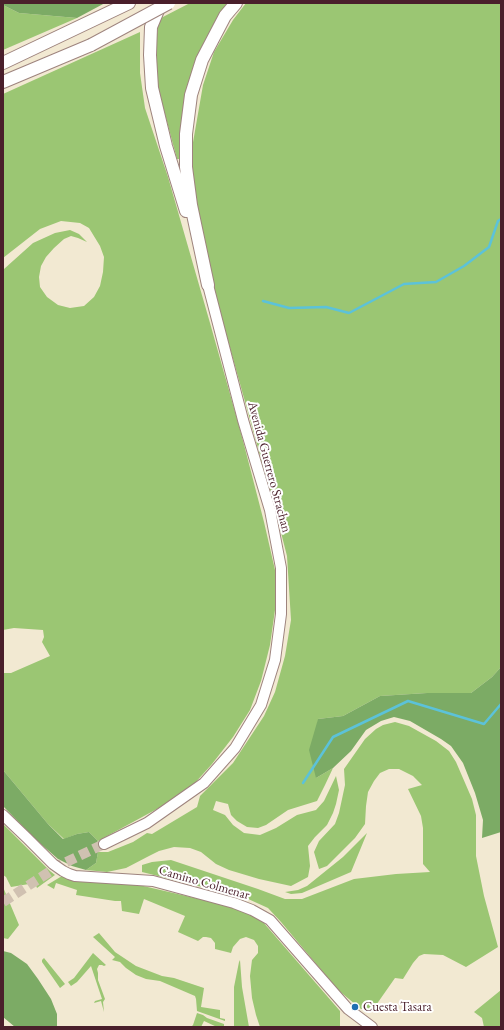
<!DOCTYPE html>
<html>
<head>
<meta charset="utf-8">
<style>
	body { margin:0 }
	#map { position:relative; width:504px; height:1030px; overflow:hidden; background:#f2e9d2; font-family:"EB Garamond",serif }
	canvas { display:block }
	.frame { position:absolute; inset:0; border:4px solid #4a1f2b; pointer-events:none }
</style>
</head>
<body>
<div id="map">
<canvas width="504" height="1030"></canvas>
<div class="frame"></div>
</div>
<script>
const g = document.querySelector('canvas').getContext('2d');
g.lineJoin = 'round';
function fillPath(path, color) { g.fillStyle = color; g.fill(path, 'evenodd'); }
const poly = rows => new Path2D(rows.map(r => 'M' + r).join(''));
function stroke(path, color, width, dash) { g.strokeStyle = color; g.lineWidth = width; g.lineCap = dash ? 'butt' : 'round'; g.setLineDash(dash || []); g.stroke(path); }
function write(font, color, halo, rows, align = 'center') {
  g.font = font + ' "EB Garamond",serif'; g.lineWidth = 4; g.setLineDash([]); g.textBaseline = 'middle'; g.strokeStyle = halo; g.fillStyle = color; for (const [text, x, y, turn = 0] of rows) {
    g.save(); g.translate(x, y); g.rotate((+turn || 0) * Math.PI / 180); g.textAlign = isNaN(turn) ? turn : align; if (halo) g.strokeText(text, 0, 0); g.fillText(text, 0, 0); g.restore();
  }
}
const green = poly([
	[190,3,228,3,203,45,191,77,185,100,180,130,180,159,177,159,159,92,155,63,157,34,159,19],
	[246,3,501,3,501,667,492,677,471,693,427,693,380,696,343,716,318,719,316,778,333,768,325,785,317,801,288,810,266,825,258,828,247,827,237,821,231,815,228,804,216,801,213,810,225,815,233,825,244,833,260,835,276,828,297,815,316,810,324,801,336,776,339,790,336,804,333,813,327,825,315,837,308,846,310,866,308,877,291,886,259,879,229,870,216,864,201,852,190,848,174,847,159,851,149,856,126,868,107,872,86,870,96,863,98,852,108,852,133,842,147,833,152,834,197,807,200,796,233,763,264,716,275,692,285,656,291,620,287,556,275,509,218,305,197,221,194,198,192,148,203,85,214,52,233,20],
	[3,5,19,13,77,18,3,50],
	[140,32,140,73,145,108,168,177,210,323,241,433,264,522,275,570,276,603,270,645,261,681,250,710,233,737,212,764,194,784,168,803,98,841,89,832,77,834,64,839,48,824,3,770,3,673,11,673,50,656,42,642,44,637,43,630,14,628,3,630,3,271,4,269,33,243,55,233,70,230,79,234,87,242,78,238,71,236,64,239,54,248,46,257,41,266,39,277,40,287,47,297,58,305,70,308,84,306,94,297,100,286,103,272,104,257,100,246,89,228,80,223,61,221,40,229,3,258,3,94],
	[395,722,409,726,436,741,449,751,456,762,472,799,476,815,476,856,484,896,498,947,466,967,443,955,424,954,419,956,413,963,403,979,395,978,374,1008,361,1009,338,990,281,922,268,908,246,898,142,872,142,865,152,862,171,860,258,889,285,899,302,899,354,879,396,874,430,872,423,864,423,828,421,816,408,789,422,785,413,776,399,769,389,769,380,773,374,781,368,792,366,806,365,824,355,838,327,866,319,869,314,852,319,841,335,824,339,813,345,785,344,769,365,739,376,729,383,725],
	[3,824,50,871,55,875,37,888,35,883,11,887,6,877,3,875],
	[367,833,351,872,302,893,291,894,285,892,298,890,307,886,343,857],
	[62,876,85,882,119,883,139,885,238,908,263,922,340,1011,340,1027,260,1027,256,1015,252,998,250,976,252,960,258,953,258,946,254,940,246,937,240,939,233,947,231,953,215,949,215,943,211,938,206,937,203,937,198,941,178,932,185,916,144,899,139,914,122,911,121,901,115,901,76,895,77,890,56,883,54,889,47,885],
	[3,887,19,925,8,939,3,938],
	[99,933,115,952,136,966,162,976,174,978,204,988,201,1007,220,1010,220,1018,225,1019,225,1021,197,1011,196,999,195,996,160,981,146,979,136,975,126,968,120,962,112,960,115,957,93,937],
	[93,953,106,965,104,966,102,965,99,965,97,969,98,973,98,980,105,999,103,1002,104,1012,101,1001,94,1003,95,1001,102,999,91,966,77,982,71,986,68,982,74,978],
	[44,958,65,984,60,988,42,962,42,960],
	[240,960,242,987,249,1027,234,1027,234,987,239,962],
	[501,990,501,1027,484,1027,482,1018,474,1012],
	[197,1013,203,1015,207,1018,224,1024,224,1027,217,1027,204,1021,201,1027,191,1027,193,1025]
]);
const forest = poly([
	[3,3,105,3,77,18,19,13,3,5],
	[501,667,501,832,482,838,483,820,475,793,463,763,451,746,441,739,410,721,394,717,381,721,366,730,351,751,333,768,316,778,309,750,318,719,343,716,380,696,427,693,471,693,492,677],
	[3,770,48,824,63,839,77,834,89,832,98,841,95,846,95,849,98,852,96,863,86,870,72,866,58,859,33,837,3,806],
	[3,951,11,953,27,964,38,979,51,999,57,1014,57,1027,15,1027,3,1017]
]);
const stream = poly([
	[263,301,289,308,326,307,349,313,404,284,436,282,464,266,489,247,498,221,501,219],
	[303,783,333,737,408,701,484,724,501,704]
]);
const majorTunnel = poly([
	[3,902,60,865,104,844]
]);
const major = poly([
	[3,815,27,838,53,864,63,871,69,874,75,876,153,881,234,903,252,910,270,920,348,1009,372,1027],
	[104,844,147,823,204,783,235,748,261,705,275,660,281,614,281,568,270,510,243,420,208,285]
]);
const highway = poly([
	[161,3,151,27,150,55,152,88,166,146,186,211],
	[3,63,129,3],
	[3,82,91,45],
	[208,285,191,205,186,167,186,134,191,95,202,60,225,16,236,3]
]);
const highwayBridge = poly([
	[91,45,169,3]
]);
const markers = [
	[355,1007,4,"#1f6fb2"]
];
const streetNames = [
	["Avenida Guerrero Strachan",269,467,75],
	["Camino Colmenar",204,883,16]
];
const poiNames = [
	["Cuesta Tasara",363,1007]
];
fillPath(green, '#9bc673');
fillPath(forest, '#7cab65');
stroke(stream, '#5cc2d9', 2.5);
stroke(majorTunnel, '#d0c1b1', 10, [10, 5]);
stroke(major, '#9e847e', 12);
stroke(highway, '#9e847e', 14);
stroke(major, '#fff', 10);
stroke(highway, '#fff', 12);
stroke(highwayBridge, '#9e847e', 14, []);
stroke(highwayBridge, '#fff', 12);
for (const [x, y, r, color] of markers) { const dot = new Path2D(); dot.arc(x, y, r, 0, 2 * Math.PI); g.fillStyle = color; g.fill(dot); stroke(dot, '#fff', 1.5); }
write('13px', '#4a1f2b', '#fff', streetNames);
write('13px', '#4a1f2b', '#fff', poiNames, 'left');
</script>
</body>
</html>
